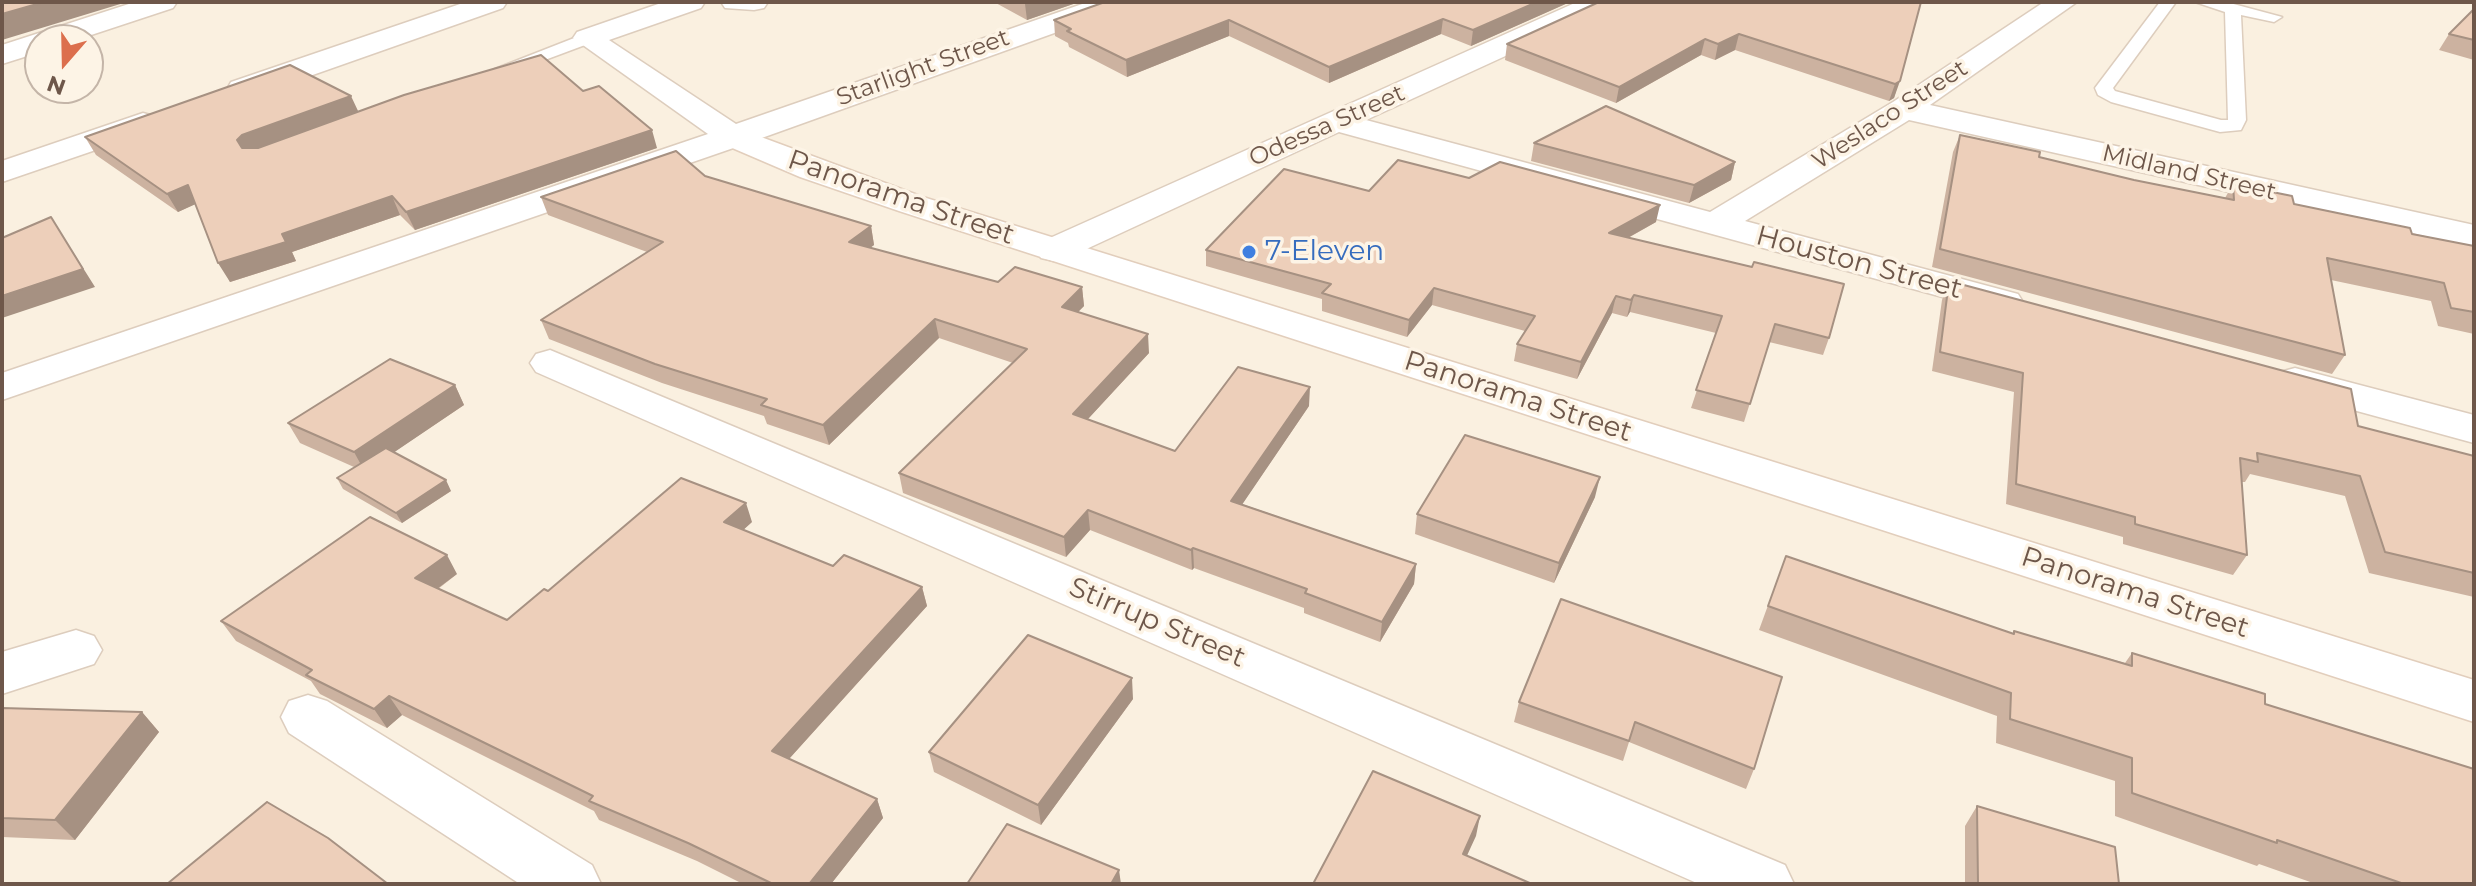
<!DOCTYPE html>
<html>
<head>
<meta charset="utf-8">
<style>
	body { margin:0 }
	#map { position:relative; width:2476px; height:886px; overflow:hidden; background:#faf0e0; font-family:Montserrat,sans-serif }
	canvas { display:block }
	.frame { position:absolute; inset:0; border:4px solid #6e574a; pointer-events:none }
	.north { position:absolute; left:24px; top:24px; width:80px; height:80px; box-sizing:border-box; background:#fdf4e6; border:2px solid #c4b5a8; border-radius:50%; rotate:200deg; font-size:22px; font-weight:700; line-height:32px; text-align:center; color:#6e574a }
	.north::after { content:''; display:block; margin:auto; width:28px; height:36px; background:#dc6f4d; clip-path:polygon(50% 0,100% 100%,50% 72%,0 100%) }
</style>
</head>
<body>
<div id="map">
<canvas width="2476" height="886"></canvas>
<div class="frame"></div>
<div class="north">N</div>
</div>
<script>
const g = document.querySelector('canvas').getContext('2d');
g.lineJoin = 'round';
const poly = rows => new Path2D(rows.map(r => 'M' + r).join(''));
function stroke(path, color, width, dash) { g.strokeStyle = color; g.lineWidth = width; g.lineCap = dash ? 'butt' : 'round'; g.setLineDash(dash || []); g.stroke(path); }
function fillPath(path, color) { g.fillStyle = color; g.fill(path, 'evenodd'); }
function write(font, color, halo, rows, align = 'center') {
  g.font = font + ' Montserrat,sans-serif'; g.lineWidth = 7; g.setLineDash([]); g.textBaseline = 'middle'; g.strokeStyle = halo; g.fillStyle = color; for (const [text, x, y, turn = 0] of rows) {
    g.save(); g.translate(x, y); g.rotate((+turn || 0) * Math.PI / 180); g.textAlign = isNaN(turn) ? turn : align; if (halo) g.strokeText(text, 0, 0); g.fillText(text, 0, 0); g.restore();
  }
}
const lane = poly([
	[2160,2,2176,2,2113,88,2115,91,2221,120,2228,120,2225,12,2195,2,2226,2,2282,17,2274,22,2241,15,2246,120,2241,130,2220,132,2111,102,2098,95,2095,88,2160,2],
	[587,33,593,34,593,42,510,73,504,74,495,69,587,33]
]);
const street = poly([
	[135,2,177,2,173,8,76,40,40,40,40,52,2,64,2,45,135,2],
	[466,2,507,2,503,8,253,96,242,98,231,96,227,89,231,82,466,2],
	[664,2,705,2,701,8,609,40,736,124,1088,2,1128,2,1124,8,745,144,2,400,2,373,708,134,573,38,577,32,664,2],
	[721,2,768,2,764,8,754,10,725,8,721,2],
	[1577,2,1614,2,1610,8,1366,120,1710,212,1893,102,2044,2,2077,2,1930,105,2474,225,2474,247,1909,120,1745,221,2018,294,2023,302,2018,310,2004,314,1990,310,1339,132,1067,258,1054,261,1041,258,1036,250,1041,242,1577,2],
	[143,113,154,116,159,123,154,130,2,182,2,161,143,113],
	[550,350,1785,865,1794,884,1699,884,536,372,530,363,536,354,550,350],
	[2295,368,2474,415,2474,443,2280,390,2274,381,2280,372,2295,368],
	[76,630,94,636,102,650,94,664,2,694,2,652,76,630],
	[308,695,327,701,592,865,601,884,520,884,289,733,281,717,289,701,308,695]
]);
const secondary = poly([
	[734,127,923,197,2474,680,2474,722,899,211,800,177,723,144,718,137,723,130,734,127]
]);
const wall = poly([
	[994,2,1079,2,1027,20],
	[1570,2,1471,46,1441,34,1329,83,1229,36,1127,77,1069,47,1068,43,1055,36,1054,20],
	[1921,2,1894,98,1889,101,1735,50,1715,60,1701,55,1616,103,1505,60,1507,44],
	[2474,9,2474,60,2439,50,2449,34],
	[583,91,657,148,415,230,400,215,292,252,296,261,230,282,195,204,178,212,96,155,85,137],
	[1960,135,2039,157,2134,180,2225,198,2233,184,2294,204,2412,234,2474,246,2474,334,2438,326,2431,301,2331,280,2345,355,2332,374,1932,267,1953,152],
	[1534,143,1735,162,1731,180,1689,203,1531,161],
	[705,176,871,226,874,245,870,248,998,282,1082,287,1084,306,1078,312,1149,353,1088,419,1175,451,1309,406,1242,504,1416,564,1414,584,1380,642,1304,613,1304,608,1194,568,1192,570,1090,530,1066,557,903,493,899,473,1013,363,939,338,829,445,767,424,764,416,662,383,549,339,541,320,647,252,548,215,541,197],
	[1469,178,1656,222,1628,238,1829,338,1823,355,1769,342,1744,422,1691,408,1716,333,1630,312,1627,317,1612,313,1577,379,1514,361,1517,344,1525,331,1432,305,1407,337,1322,311,1322,299,1206,266,1206,250,1369,191],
	[1949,281,2358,426,2474,456,2474,597,2369,573,2345,496,2250,474,2245,482,2241,482,2247,555,2233,575,2123,544,2123,537,2006,504,2014,392,1932,371,1942,300],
	[455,385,464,405,394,452,451,491,402,523,343,489,337,478,354,467,300,443,288,423],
	[1595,497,1554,583,1415,534,1417,514],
	[752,522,743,530,833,566,922,587,927,606,789,759,877,799,883,818,831,884,743,884,697,861,599,820,594,811,402,715,387,728,320,694,311,681,236,641,221,621,457,574,438,589,507,620,548,591],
	[1786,556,2012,634,2014,631,2125,663,2132,653,2265,704,2474,884,2316,884,2259,864,2257,866,2115,816,2115,781,1996,743,1997,716,1759,630],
	[1561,599,1754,769,1746,789,1629,742,1623,761,1514,722,1519,702],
	[1133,699,1041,825,934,772,929,752],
	[2,708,142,712,159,732,75,840,2,837],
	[1977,806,2119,884,1965,884,1965,826]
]);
const shadedWall = poly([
	[44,2,127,2,2,40,2,14],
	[1032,2,1079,2,1027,20,1025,4],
	[1537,2,1570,2,1471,46,1473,30],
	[1443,19,1441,34,1329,83,1329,67],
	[1229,20,1229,36,1127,77,1126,60],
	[1739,34,1735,50,1715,60,1718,44],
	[1705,39,1701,55,1616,103,1619,87],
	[1900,81,1894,98,1889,101,1895,84],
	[351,96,359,113,247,157,237,140,242,135],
	[652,130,657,148,415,230,406,212],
	[1735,162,1731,180,1689,203,1694,185],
	[188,185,198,203,178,212,167,194],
	[392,196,400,215,292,252,296,261,230,282,218,263,282,234],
	[1660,205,1656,222,1606,250,1609,233],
	[51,217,95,287,2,318,2,296],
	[871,226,874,245,853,260,849,242],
	[1082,287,1084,306,1064,326,1062,307],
	[1434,288,1432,305,1407,337,1409,320],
	[1634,295,1630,312,1627,317,1631,300],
	[1616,296,1612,313,1577,379,1581,362],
	[935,319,939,338,829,445,823,425],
	[1148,334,1149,353,1075,433,1073,414],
	[455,385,464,405,365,472,354,452],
	[1310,387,1309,406,1231,521,1231,501],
	[1600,477,1595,497,1554,583,1559,563],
	[446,480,451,491,402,523,396,513],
	[746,503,752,522,731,541,724,522],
	[1088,510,1090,530,1066,557,1064,537],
	[1193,548,1194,568,1192,570,1191,550],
	[447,555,457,574,426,597,415,578],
	[1416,564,1414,584,1380,642,1382,622],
	[922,587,927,606,779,770,772,751],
	[1132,678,1133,699,1041,825,1038,805],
	[389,696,402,715,387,728,374,709],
	[142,712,159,732,75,840,55,820],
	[877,799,883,818,831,884,809,884],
	[1480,816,1476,836,1459,873,1463,854],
	[1119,870,1121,884,1111,884]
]);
const building = poly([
	[2,2,44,2,2,14,2,2],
	[1105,2,1537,2,1473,30,1443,19,1329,67,1229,20,1126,60,1067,31,1071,29,1054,20,1105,2],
	[1599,2,1921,2,1900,81,1895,84,1739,34,1718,44,1705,39,1619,87,1507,44,1599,2],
	[2474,9,2474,40,2449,34,2474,9],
	[541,55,583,91,599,86,652,130,406,212,392,196,282,234,286,242,218,263,188,185,167,194,85,137,290,65,351,96,242,135,237,140,242,148,258,148,404,95,541,55],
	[1606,106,1735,162,1694,185,1534,143,1606,106],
	[1960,135,2040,152,2039,157,2134,180,2234,200,2233,184,2292,196,2294,204,2410,228,2412,234,2474,246,2474,312,2451,308,2444,283,2327,258,2345,355,1940,249,1960,135],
	[676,151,705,176,871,226,849,242,998,282,1015,267,1082,287,1062,307,1148,334,1073,414,1175,451,1238,367,1310,387,1231,501,1416,564,1382,622,1305,593,1307,589,1193,548,1191,550,1088,510,1064,537,899,473,1027,349,935,319,823,425,761,405,767,399,655,364,541,320,663,242,541,197,676,151],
	[1398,160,1469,178,1500,162,1660,205,1609,233,1752,267,1754,262,1844,284,1829,338,1775,324,1750,404,1696,390,1722,316,1634,295,1631,300,1616,296,1581,362,1517,344,1535,316,1434,288,1409,320,1322,293,1331,284,1206,250,1284,169,1369,191,1398,160],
	[51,217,83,269,2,296,2,238,51,217],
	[1949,281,2351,389,2358,426,2474,456,2474,573,2385,552,2360,476,2257,453,2258,462,2240,458,2247,555,2135,524,2135,517,2016,484,2023,373,1940,352,1949,281],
	[390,359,455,385,354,452,288,423,390,359],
	[1465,435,1600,477,1559,563,1417,514,1465,435],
	[386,448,446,480,396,513,337,478,386,448],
	[681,478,746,503,724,522,833,566,844,555,922,587,772,751,877,799,809,884,773,884,688,843,589,801,593,796,389,696,374,709,306,675,312,670,221,621,370,517,447,555,415,578,507,620,544,589,548,591,681,478],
	[1786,556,2014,634,2014,631,2132,666,2132,653,2265,694,2265,704,2474,769,2474,884,2404,884,2277,840,2277,843,2132,793,2132,758,2010,719,2011,693,1768,606,1786,556],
	[1561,599,1782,677,1754,769,1635,722,1629,741,1519,702,1561,599],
	[1028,635,1132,678,1038,805,929,752,1028,635],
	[2,708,142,712,55,820,2,818,2,708],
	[1373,771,1480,816,1463,854,1532,884,1313,884,1373,771],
	[267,802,328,838,388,884,167,884,267,802],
	[1977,806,2115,847,2119,884,1978,884,1977,806],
	[1007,824,1119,870,1111,884,967,884,1007,824]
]);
const markers = [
	[1249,252,8,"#3f7fe0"]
];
const farStreetnames = [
	["Starlight Street",923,68,-20],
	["Weslaco Street",1890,115,-33],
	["Odessa Street",1327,126,-24],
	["Midland Street",2189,173,13]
];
const streetNames = [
	["Panorama Street",901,198,19],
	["Houston Street",1859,263,15],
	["Panorama Street",1518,397,18],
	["Panorama Street",2135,593,18],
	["Stirrup Street",1157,623,23]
];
const shopNames = [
	["7-Eleven",1265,252]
];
stroke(lane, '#ddcdbd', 3);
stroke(street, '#ddcdbd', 3);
stroke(secondary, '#e2cebc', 3);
fillPath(lane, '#fff');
fillPath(street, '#fff');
fillPath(secondary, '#fff');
fillPath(wall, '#ccb2a0');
fillPath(shadedWall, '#a69182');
fillPath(building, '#edcfba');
stroke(building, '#a69182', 2);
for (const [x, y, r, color] of markers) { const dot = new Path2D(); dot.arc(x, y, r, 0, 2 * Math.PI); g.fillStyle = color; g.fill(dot); stroke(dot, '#fdf4e6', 3); }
write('24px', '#6e574a', '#fdf4e6', farStreetnames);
write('28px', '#6e574a', '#fdf4e6', streetNames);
write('28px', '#366cbe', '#fdf4e6', shopNames, 'left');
</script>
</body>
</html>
